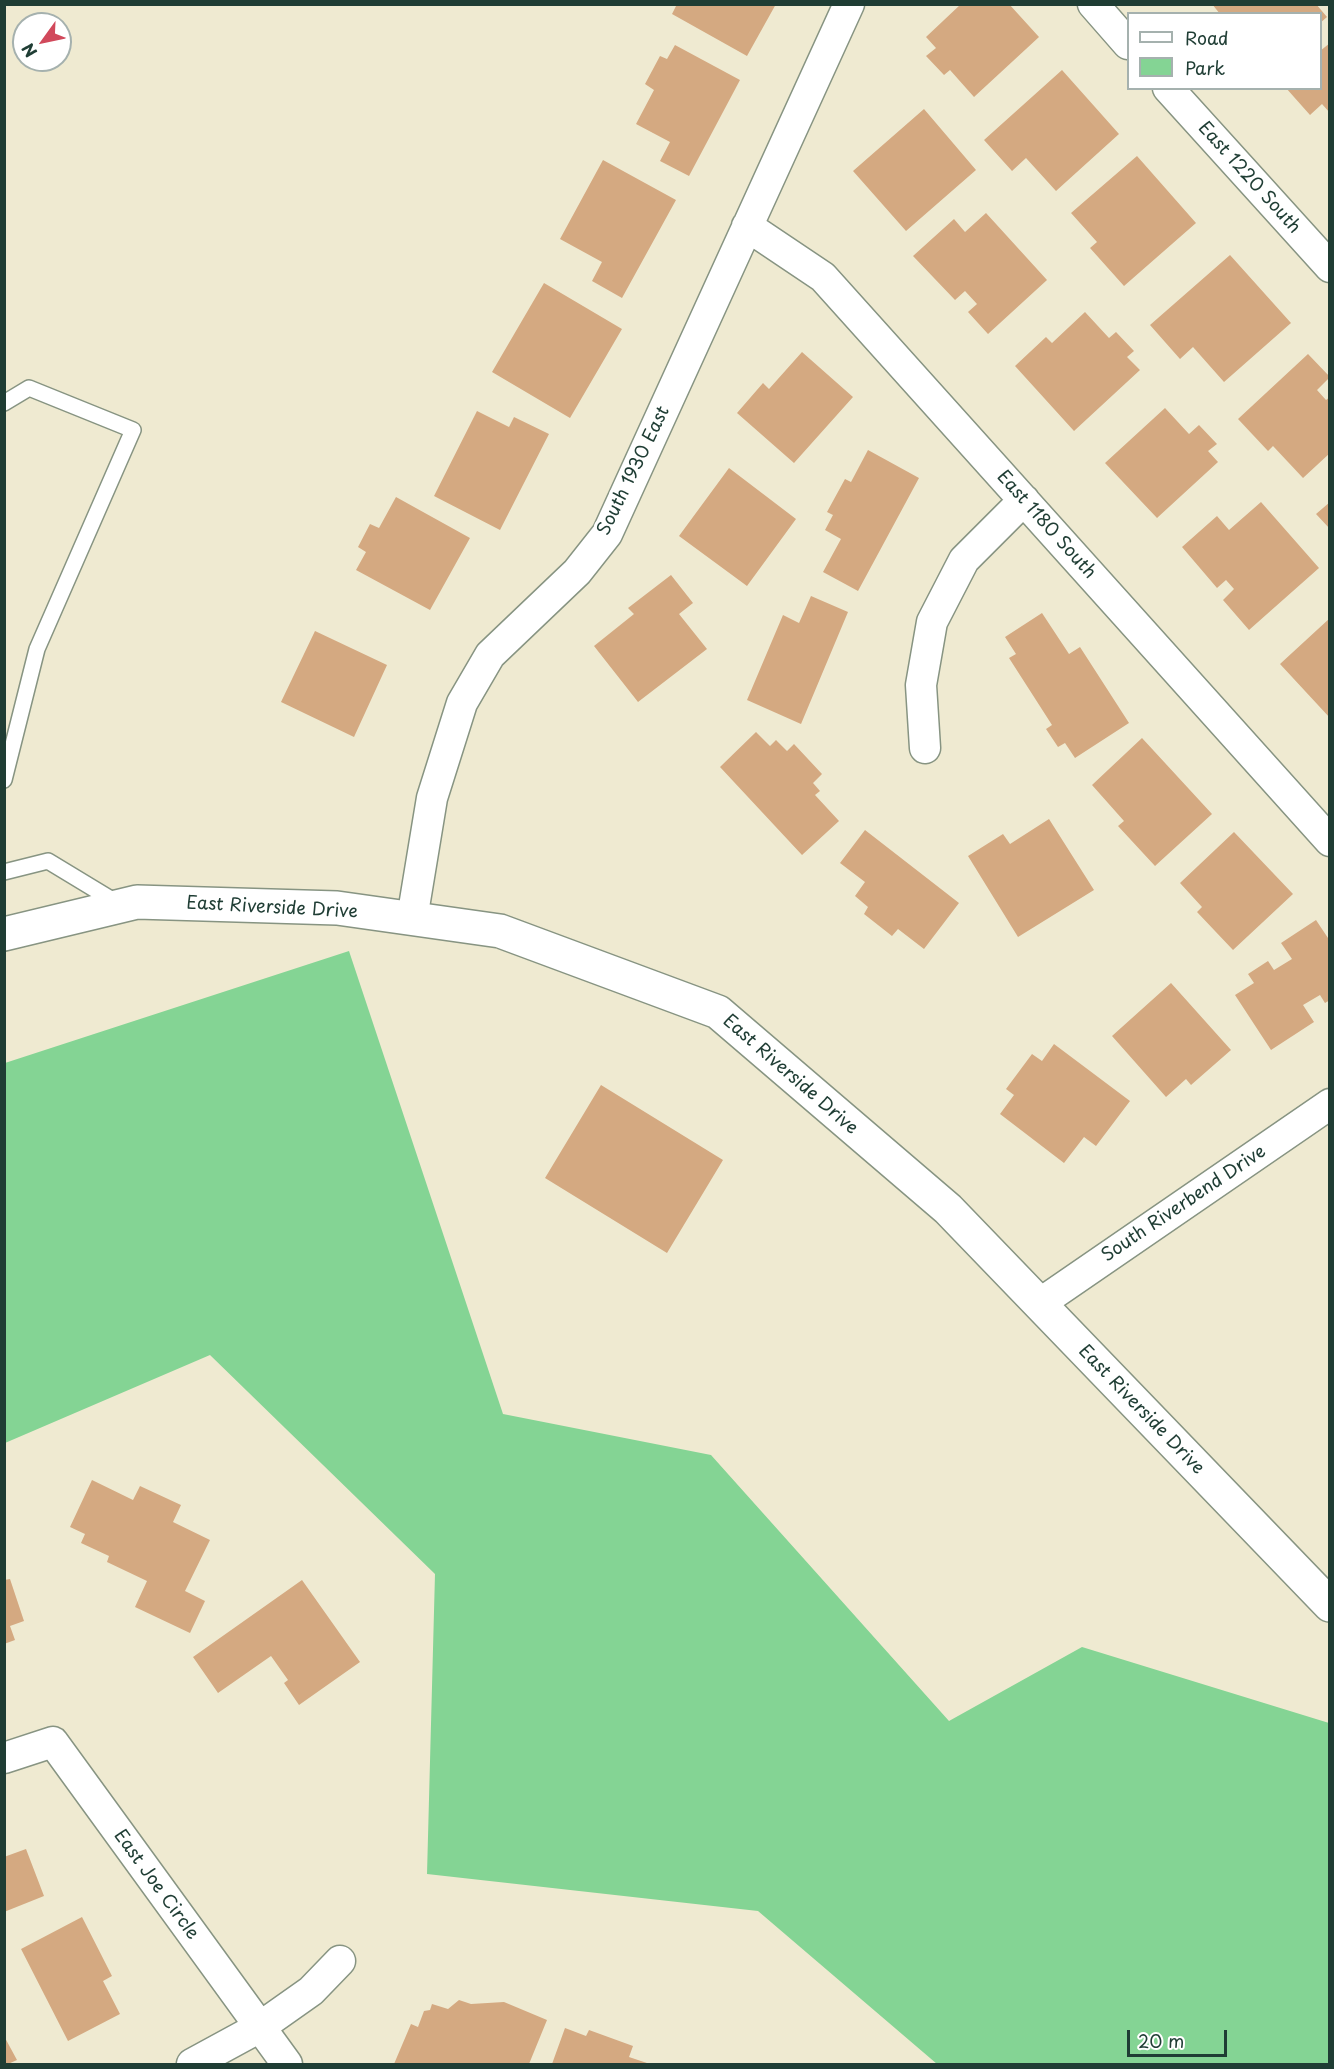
<!DOCTYPE html>
<html>
<head>
<meta charset="utf-8">
<style>
	body { margin:0 }
	#map { position:relative; width:1334px; height:2069px; overflow:hidden; background:#efead1; font-family:"Playpen Sans",sans-serif }
	canvas { display:block }
	.frame { position:absolute; inset:0; border:6px solid #1f3d34; pointer-events:none }
	.legend { position:absolute; left:1127px; top:12px; width:195px; height:78px; box-sizing:border-box; background:#fff; border:2px solid #a5b1ae; margin:0; padding:8px 10px; list-style:none; font-size:18px; color:#1f3d34 }
	.legend li { display:flex; align-items:center; gap:12px; height:30px }
	.legend b { width:30px; border:2px solid #a5b1ae }
	.north { position:absolute; left:12px; top:12px; width:60px; height:60px; box-sizing:border-box; background:#fff; border:2px solid #a5b1ae; border-radius:50%; rotate:237deg; font-size:16px; font-weight:700; line-height:24px; text-align:center; color:#1f3d34 }
	.north::after { content:''; display:block; margin:auto; width:21px; height:27px; background:#d1495b; clip-path:polygon(50% 0,100% 100%,50% 72%,0 100%) }
	.scale { position:absolute; left:1127px; top:2030px; width:100px; height:27px; box-sizing:border-box; border:3px solid #1f3d34; border-top:0; padding-left:8px; font-size:18px; line-height:21px; white-space:nowrap; color:#1f3d34; -webkit-text-stroke:4px #fff; paint-order:stroke }
</style>
</head>
<body>
<div id="map">
<canvas width="1334" height="2069"></canvas>
<div class="frame"></div>
<ul class="legend">
<li><b style="height:8px;background:#fff"></b>Road</li>
<li><b style="height:16px;background:#84d494"></b>Park</li>
</ul>
<div class="north">N</div>
<div class="scale">20 m</div>
</div>
<script>
const g = document.querySelector('canvas').getContext('2d');
g.lineJoin = 'round';
function fillPath(path, color) { g.fillStyle = color; g.fill(path, 'evenodd'); }
const poly = rows => new Path2D(rows.map(r => 'M' + r).join(''));
function stroke(path, color, width, dash) { g.strokeStyle = color; g.lineWidth = width; g.lineCap = dash ? 'butt' : 'round'; g.setLineDash(dash || []); g.stroke(path); }
function write(font, color, halo, rows, align = 'center') {
  g.font = font + ' "Playpen Sans",sans-serif'; g.lineWidth = 6; g.setLineDash([]); g.textBaseline = 'middle'; g.strokeStyle = halo; g.fillStyle = color; for (const [text, x, y, turn = 0] of rows) {
    g.save(); g.translate(x, y); g.rotate((+turn || 0) * Math.PI / 180); g.textAlign = isNaN(turn) ? turn : align; if (halo) g.strokeText(text, 0, 0); g.fillText(text, 0, 0); g.restore();
  }
}
const green = poly([
	[349,951,503,1414,711,1455,949,1721,1082,1647,1329,1723,1329,2064,937,2064,758,1911,427,1874,435,1574,210,1355,5,1443,5,1063]
]);
const building = poly([
	[677,4,776,4,747,56,672,14],
	[961,4,1009,4,1039,37,974,97,950,70,944,75,926,56,936,48,926,37],
	[1212,4,1316,4,1327,17,1320,23,1320,14,1220,14],
	[1330,43,1330,113,1322,104,1310,115,1286,88,1320,88,1320,51],
	[675,45,740,80,689,176,660,161,670,142,636,124,654,90,645,84,660,56,667,59],
	[1062,70,1119,134,1056,191,1026,158,1012,171,984,140],
	[924,109,976,170,906,231,853,171],
	[1137,156,1196,223,1124,286,1090,248,1097,242,1071,213],
	[603,160,676,200,622,298,592,281,602,262,560,239],
	[986,213,1047,280,988,334,968,312,977,304,965,291,955,300,913,256,954,219,965,232],
	[1230,255,1291,323,1224,382,1193,347,1180,359,1150,325],
	[544,283,622,329,570,418,492,372],
	[1085,312,1109,338,1116,332,1134,351,1127,357,1140,370,1074,431,1015,366,1046,337,1052,343],
	[802,352,853,397,794,463,737,413,763,383,769,389],
	[1308,354,1330,377,1317,390,1326,400,1330,397,1330,453,1303,478,1273,446,1268,451,1238,419],
	[1165,408,1189,434,1199,425,1217,444,1208,451,1218,462,1157,518,1105,463],
	[477,411,509,427,514,417,549,434,500,530,434,496],
	[868,450,919,478,858,591,823,572,841,539,825,530,833,515,827,512,845,479,851,482],
	[729,468,796,519,747,586,679,536],
	[396,497,470,538,430,610,356,570,366,552,358,547,370,524,379,528],
	[1261,502,1319,568,1249,630,1223,600,1234,589,1226,580,1217,588,1182,547,1217,516,1229,530],
	[1330,502,1330,529,1316,514],
	[671,575,693,603,679,614,707,649,638,702,594,646,634,614,628,608],
	[811,596,848,612,801,724,747,700,783,615,799,623],
	[1042,613,1069,654,1080,647,1129,723,1075,758,1065,743,1058,747,1046,729,1052,725,1009,658,1016,654,1005,637],
	[1330,618,1330,718,1280,664],
	[315,631,387,665,354,737,281,702],
	[756,732,770,746,776,740,787,751,794,744,822,774,813,783,820,791,815,795,839,821,802,855,720,767],
	[1142,738,1212,814,1155,866,1118,826,1124,821,1092,785],
	[1049,819,1094,890,1018,937,968,856,1003,834,1010,844],
	[865,830,959,903,924,949,898,929,892,936,864,914,868,907,855,896,865,882,840,863],
	[1234,832,1293,894,1233,950,1197,912,1202,907,1180,883],
	[1316,920,1330,941,1330,1000,1325,1003,1320,995,1303,1005,1314,1022,1271,1050,1235,995,1254,983,1248,974,1268,961,1274,970,1292,959,1281,943],
	[1171,983,1231,1050,1191,1085,1186,1079,1166,1097,1112,1036],
	[1054,1044,1130,1101,1096,1146,1084,1137,1064,1163,1000,1114,1014,1095,1006,1089,1032,1054,1042,1061],
	[601,1085,723,1160,667,1253,545,1178],
	[92,1480,133,1500,140,1486,181,1505,173,1522,210,1540,185,1591,205,1601,190,1633,135,1607,147,1581,107,1562,109,1556,81,1543,85,1534,70,1527],
	[10,1579,24,1621,10,1626,15,1640,4,1644,4,1580],
	[302,1580,360,1662,299,1705,284,1683,288,1680,271,1656,218,1693,193,1657],
	[26,1849,44,1896,4,1912,4,1857],
	[82,1917,112,1976,103,1981,120,2014,68,2041,21,1949],
	[459,2000,471,2004,504,2002,547,2020,529,2064,394,2064,411,2024,418,2027,424,2011,430,2010,432,2004,448,2009],
	[565,2028,586,2036,589,2030,633,2046,629,2057,650,2064,552,2064],
	[4,2036,17,2060,8,2064,4,2064]
]);
const lane = poly([
	[4,403,29,388,133,430,37,649,4,780],
	[4,872,48,861,119,904]
]);
const street = poly([
	[1093,4,1128,44],
	[1168,88,1330,267],
	[747,226,823,277,1330,841],
	[925,748,921,685,932,622,964,560,1024,500],
	[412,919,432,798,462,703,490,655,577,572,607,534,849,4],
	[1039,1304,1330,1104],
	[4,1758,53,1742,287,2064],
	[192,2064,260,2027,311,1991,340,1961]
]);
const primary = poly([
	[4,934,137,902,337,908,500,931,718,1012,948,1209,1330,1605]
]);
const streetNames = [
	["East 1220 South",1249,178,48],
	["South 1930 East",634,471,-64],
	["East 1180 South",1046,525,48],
	["East Riverside Drive",272,908,3],
	["East Riverside Drive",790,1075,41],
	["South Riverbend Drive",1184,1204,-34],
	["East Riverside Drive",1141,1410,46],
	["East Joe Circle",156,1885,54]
];
fillPath(green, '#84d494');
fillPath(building, '#d4a981');
stroke(lane, '#879482', 18);
stroke(street, '#879482', 33);
stroke(primary, '#879482', 36);
stroke(lane, '#fff', 15);
stroke(street, '#fff', 30);
stroke(primary, '#fff', 33);
write('18px', '#1f3d34', '#fff', streetNames);
</script>
</body>
</html>
